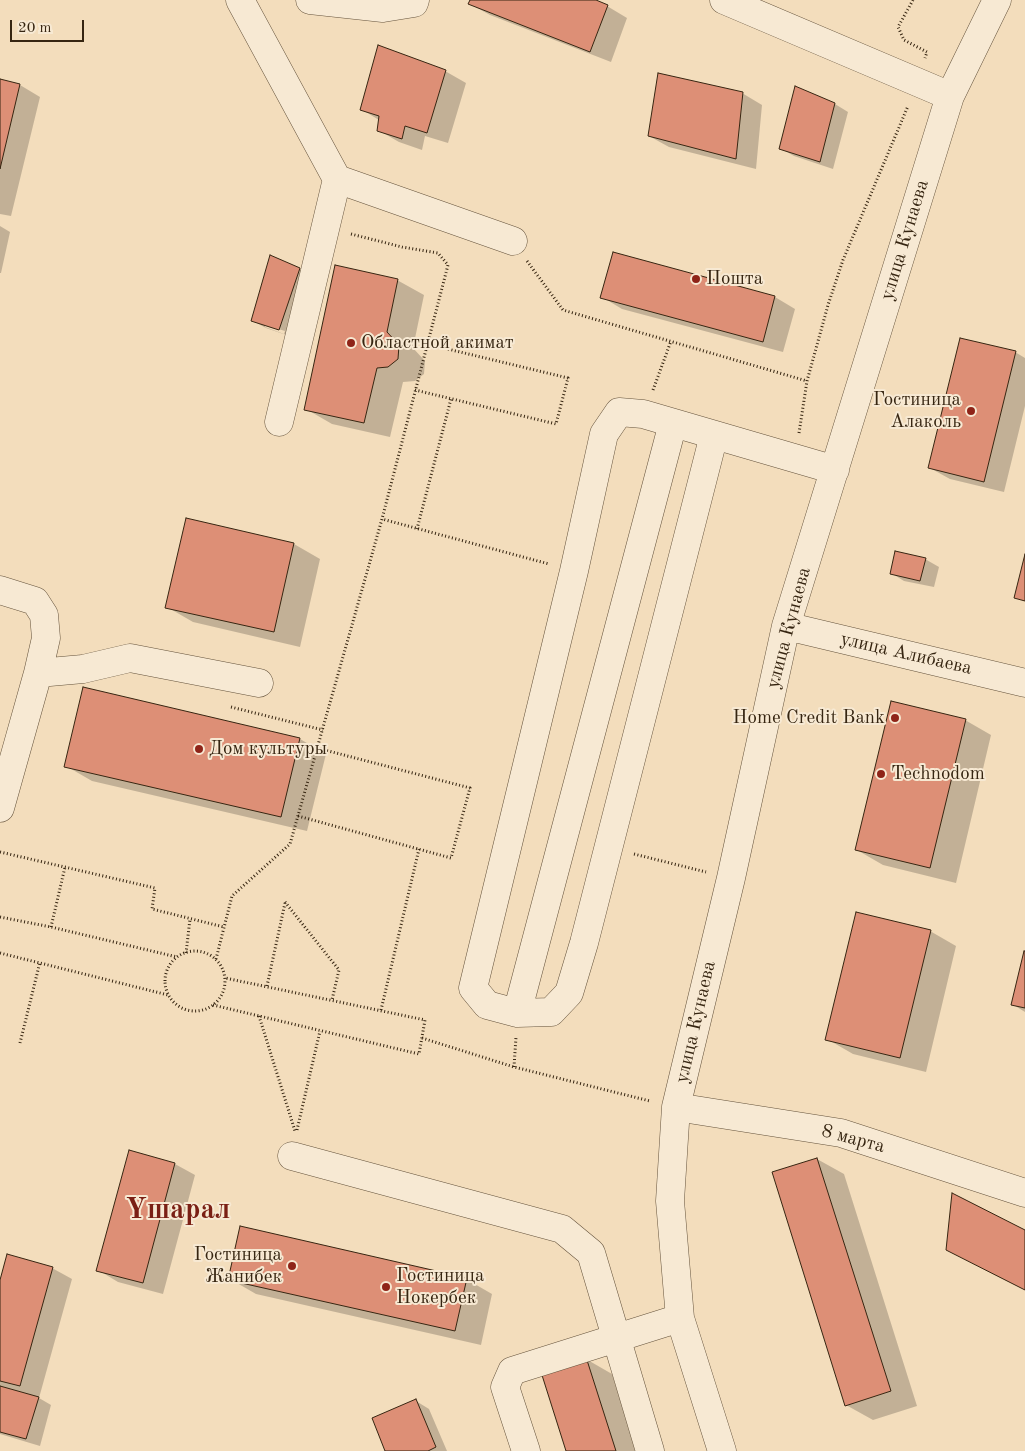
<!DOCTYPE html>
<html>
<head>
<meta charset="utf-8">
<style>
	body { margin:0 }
	#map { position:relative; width:1025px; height:1451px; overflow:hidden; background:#f3ddbc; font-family:"Old Standard TT",serif }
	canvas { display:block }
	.scale { position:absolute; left:10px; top:20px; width:74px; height:22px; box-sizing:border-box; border:2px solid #362511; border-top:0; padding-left:6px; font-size:15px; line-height:18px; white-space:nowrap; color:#362511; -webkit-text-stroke:4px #f7e9d3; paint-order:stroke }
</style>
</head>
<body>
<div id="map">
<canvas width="1025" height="1451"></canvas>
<div class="scale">20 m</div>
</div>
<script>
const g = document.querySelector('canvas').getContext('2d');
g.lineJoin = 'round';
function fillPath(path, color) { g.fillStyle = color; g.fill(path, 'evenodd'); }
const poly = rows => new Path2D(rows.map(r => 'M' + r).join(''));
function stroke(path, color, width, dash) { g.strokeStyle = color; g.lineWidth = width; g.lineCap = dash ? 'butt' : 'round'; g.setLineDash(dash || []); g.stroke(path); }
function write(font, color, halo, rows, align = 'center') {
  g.font = font + ' "Old Standard TT",serif'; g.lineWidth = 4; g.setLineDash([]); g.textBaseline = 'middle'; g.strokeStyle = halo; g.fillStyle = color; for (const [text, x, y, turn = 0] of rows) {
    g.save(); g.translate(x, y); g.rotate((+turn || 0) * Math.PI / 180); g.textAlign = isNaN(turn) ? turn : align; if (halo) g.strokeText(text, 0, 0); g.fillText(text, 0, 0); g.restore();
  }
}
const shadow = poly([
	[471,0,592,0,607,6,627,18,611,62,490,15,470,4],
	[445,71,466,83,448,143,425,136,422,150,399,142,378,130,379,120,361,109],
	[0,81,20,85,40,97,11,216,0,214],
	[742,93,762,105,756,169,669,147,649,136],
	[835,104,848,112,833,169,794,156,780,148],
	[0,226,10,232,1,273,0,273],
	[299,269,312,277,292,337,266,328,253,321],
	[265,325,285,331,284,334,265,327],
	[397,280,424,295,413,348,425,361,424,374,415,381,403,382,390,437,332,424,306,409],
	[602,297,775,297,795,309,783,352,622,309],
	[1015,352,1025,358,1025,406,1004,492,950,479,930,468],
	[187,520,294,544,320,559,300,647,193,622,167,607],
	[925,559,939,567,934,587,904,581,891,573],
	[965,720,991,735,956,883,883,865,857,850],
	[300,739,326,754,307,831,92,781,66,766],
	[930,931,956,946,926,1072,853,1054,827,1039],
	[1025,952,1025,1012,1012,1004],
	[130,1152,175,1164,195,1175,163,1294,118,1282,98,1270],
	[817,1159,844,1174,917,1406,873,1420,846,1405],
	[1025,1231,1025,1290,947,1249],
	[52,1268,72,1279,39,1398,51,1405,40,1446,0,1434,0,1392,2,1386,0,1386,0,1285],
	[230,1279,466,1279,492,1294,481,1345,256,1294],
	[586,1359,612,1374,637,1451,567,1451],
	[416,1401,429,1409,447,1451,387,1451]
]);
const building = poly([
	[470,0,596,0,608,5,590,52,468,4,470,0],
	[378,45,446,70,427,133,405,126,402,139,377,131,379,116,360,110,378,45],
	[658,73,743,92,736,159,648,136,658,73],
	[0,79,20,84,0,169,0,79],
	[795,86,835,103,820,162,779,149,795,86],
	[613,252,775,296,763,342,600,298,613,252],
	[270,255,300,268,279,330,251,321,270,255],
	[335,265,398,279,387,332,399,345,398,359,388,367,377,368,364,423,304,410,335,265],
	[960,338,1016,351,984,482,928,468,960,338],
	[186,518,294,543,274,632,165,608,186,518],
	[895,551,926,558,920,581,890,574,895,551],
	[1025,554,1025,601,1014,598,1025,554],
	[83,687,300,738,281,817,64,767,83,687],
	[891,701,966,719,930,868,855,850,891,701],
	[856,912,931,930,900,1058,825,1040,856,912],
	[1024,951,1025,951,1025,1008,1011,1005,1024,951],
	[129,1150,175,1163,143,1283,96,1271,129,1150],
	[817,1158,891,1391,845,1406,772,1172,817,1158],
	[952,1193,1025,1230,1025,1290,946,1250,952,1193],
	[240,1226,467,1278,455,1331,228,1280,240,1226],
	[7,1254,53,1267,20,1386,0,1381,0,1280,7,1254],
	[586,1357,616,1451,566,1451,541,1372,586,1357],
	[0,1386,39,1397,26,1439,0,1432,0,1386],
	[416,1399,436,1447,428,1451,385,1451,372,1418,416,1399]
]);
const path = poly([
	[913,0,898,27,904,40,927,52,925,58],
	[351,234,402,247,438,253,448,265,382,519],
	[527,261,563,310,807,381],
	[415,390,556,424,568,378,427,344],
	[653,390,671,341],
	[799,433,807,381,828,305,843,260,908,106],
	[417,529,451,399],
	[231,707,323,730],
	[298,816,451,858,470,788,317,748],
	[0,852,155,888,152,909,224,927],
	[634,854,706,872],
	[285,902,339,970,332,1000],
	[0,917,51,927,177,957],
	[51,927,65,867],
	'165 981a30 30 0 1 1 60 0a30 30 0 1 1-60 0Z',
	[0,953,168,995],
	[186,953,190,919],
	[216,959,232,896,290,844,382,519,549,564],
	[267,986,285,903],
	[213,1005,419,1054,425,1020,225,978],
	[381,1010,419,849],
	[259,1016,295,1131],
	[422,1038,514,1067,650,1101],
	[20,1043,40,962],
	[514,1067,516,1037],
	[297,1130,320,1031]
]);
const minor = poly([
	[240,0,337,179,513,241],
	[310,0,383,8,414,3,415,0],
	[724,0,950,96],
	[279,422,337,179],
	[714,435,584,943,569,993,551,1012,517,1013,487,1005,473,988,574,571,604,434,619,412,643,414,835,470],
	[0,590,35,601,44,615,46,638,38,673,0,808],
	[786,626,1025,683],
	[38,673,83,669,130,658,259,683],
	[517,1013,673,423],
	[676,1107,841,1133,1025,1193],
	[292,1156,562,1229,591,1253,650,1451],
	[526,1451,505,1387,512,1371,680,1318],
	[722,1451,680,1318,670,1201,676,1107,731,878,786,626,950,96,997,0]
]);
const markers = [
	[696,279,5,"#8f2418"],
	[351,343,5,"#8f2418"],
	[971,411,5,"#8f2418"],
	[895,718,5,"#8f2418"],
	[199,749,5,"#8f2418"],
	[881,774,5,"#8f2418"],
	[292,1266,5,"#8f2418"],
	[386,1287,5,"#8f2418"]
];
const streetNames = [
	["улица Кунаева",905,240,-73],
	["улица Кунаева",789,628,-75],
	["улица Алибаева",906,654,13],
	["улица Кунаева",696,1022,-77],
	["8 марта",853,1139,15]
];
const poiNames = [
	["Пошта",706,279],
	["Областной акимат",361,343],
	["Гостиница",961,400,"right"],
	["Алаколь",961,422,"right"],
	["Home Credit Bank",885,718,"right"],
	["Дом культуры",209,749],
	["Technodom",891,774],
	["Гостиница",282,1255,"right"],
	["Жанибек",282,1277,"right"],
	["Гостиница",396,1276],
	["Нокербек",396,1298]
];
const townNames = [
	["Үшарал",178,1210]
];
fillPath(shadow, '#0003');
fillPath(building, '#dd8f76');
stroke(building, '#362511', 1);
stroke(minor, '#65533c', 29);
stroke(path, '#362511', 3, [1, 2.5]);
stroke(minor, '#f7e9d3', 28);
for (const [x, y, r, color] of markers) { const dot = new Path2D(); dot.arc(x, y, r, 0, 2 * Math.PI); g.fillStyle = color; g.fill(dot); stroke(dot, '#f7e9d3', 2); }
write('19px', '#362511', '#f7e9d3', streetNames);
write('19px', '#362511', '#f7e9d3', poiNames, 'left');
write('bold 29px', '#7a1f14', '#f7e9d3', townNames);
</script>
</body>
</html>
